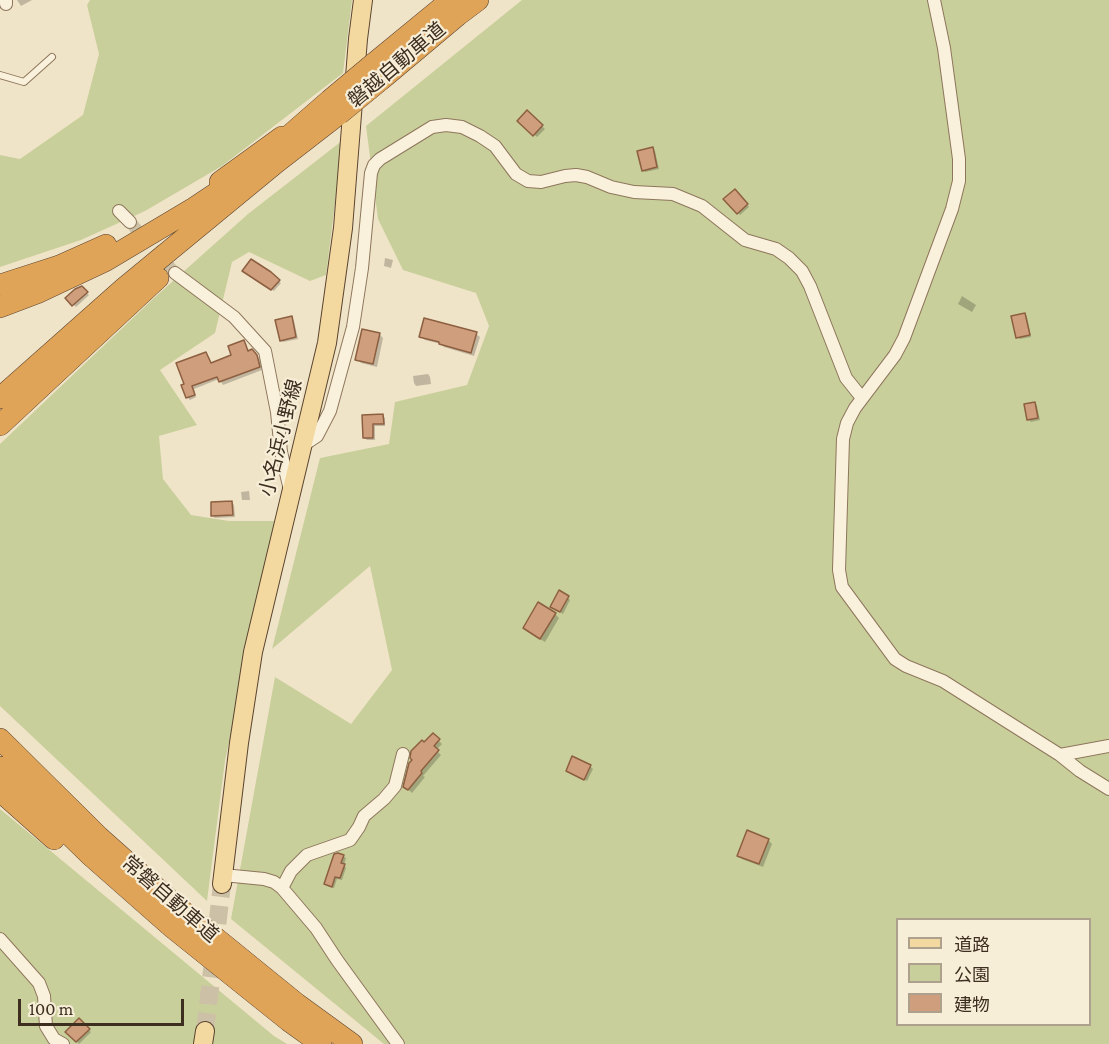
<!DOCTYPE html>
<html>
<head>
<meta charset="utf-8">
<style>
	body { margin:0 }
	#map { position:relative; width:1109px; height:1044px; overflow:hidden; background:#f0e4c8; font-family:"Crimson Pro","Noto Sans JP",serif }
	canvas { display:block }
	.legend { position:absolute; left:896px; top:918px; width:195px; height:108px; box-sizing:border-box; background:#f7eed8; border:2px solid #ada18e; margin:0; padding:8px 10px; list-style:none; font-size:18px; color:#3d2e20 }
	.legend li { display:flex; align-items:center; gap:12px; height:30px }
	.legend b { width:30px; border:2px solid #ada18e }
	.scale { position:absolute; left:18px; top:999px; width:166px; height:27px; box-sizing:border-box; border:3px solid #3d2e20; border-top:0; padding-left:8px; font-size:18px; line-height:21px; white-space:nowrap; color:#3d2e20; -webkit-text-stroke:4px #f7eed8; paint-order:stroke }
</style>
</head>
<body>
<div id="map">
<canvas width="1109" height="1044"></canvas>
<ul class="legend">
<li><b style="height:8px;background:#f3d9a0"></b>道路</li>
<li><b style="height:16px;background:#c9cf9b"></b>公園</li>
<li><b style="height:16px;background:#cf9f7d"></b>建物</li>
</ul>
<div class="scale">100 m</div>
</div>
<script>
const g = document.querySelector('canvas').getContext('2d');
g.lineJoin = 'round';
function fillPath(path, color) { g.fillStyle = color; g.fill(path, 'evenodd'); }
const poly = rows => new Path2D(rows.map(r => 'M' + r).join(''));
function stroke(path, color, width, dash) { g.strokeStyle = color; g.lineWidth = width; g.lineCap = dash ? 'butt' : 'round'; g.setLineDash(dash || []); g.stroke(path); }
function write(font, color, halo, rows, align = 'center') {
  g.font = font + ' "Crimson Pro","Noto Sans JP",serif'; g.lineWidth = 4.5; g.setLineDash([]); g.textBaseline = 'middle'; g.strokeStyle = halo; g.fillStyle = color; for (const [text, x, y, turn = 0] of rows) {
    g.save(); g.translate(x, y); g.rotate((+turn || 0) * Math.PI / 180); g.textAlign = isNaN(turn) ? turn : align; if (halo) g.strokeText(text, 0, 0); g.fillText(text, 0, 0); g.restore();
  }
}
const green = poly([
	[90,0,352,0,343,73,222,166,145,211,81,240,0,267,0,155,20,159,83,115,99,54,87,5],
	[522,0,1109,0,1109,1044,384,1044,231,919,275,677,351,724,392,670,370,566,272,649,320,458,389,444,395,402,467,385,489,326,476,293,403,270,378,219,366,126],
	[898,920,1090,920,1090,1024,898,1024],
	[343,140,326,275,310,281,249,252,232,262,215,333,160,370,197,425,159,436,163,479,191,515,229,521,276,521,225,761,207,901,0,706,0,444,154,298,248,214],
	[0,809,274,1036,287,1044,0,1044]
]);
const shadow = poly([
	[17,0,32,0,21,6],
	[527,112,545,129,537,137,519,121],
	[652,149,655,151,659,169,645,172,643,170],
	[735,191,749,207,740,215,725,199],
	[385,258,393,260,391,268,384,266],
	[270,273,281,283,274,291,247,274],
	[82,288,89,295,76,307,67,298],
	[962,296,976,305,972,312,958,304],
	[1025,314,1027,317,1031,337,1020,339,1017,337],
	[292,318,294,321,298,339,283,342,281,340],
	[379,334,383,338,377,367,361,363,357,359],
	[476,334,480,337,474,356,444,347,441,344,425,340,421,336],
	[243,342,246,345,249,352,252,351,260,359,262,370,223,385,219,379,194,389,196,397,190,400,187,397,206,354,209,357,212,365,233,356],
	[428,374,430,377,431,384,416,386,414,383,413,376],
	[1035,403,1037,406,1040,420,1031,422,1028,419],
	[383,416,385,418,385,426,375,426,375,440,367,440,364,438,364,417],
	[249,491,250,500,242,500,241,492],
	[232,502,234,505,235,517,215,518,212,515],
	[568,597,570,600,563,614,554,609],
	[555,614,559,618,545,642,528,632,524,628],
	[433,735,442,744,436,750,441,755,423,776,425,777,412,793,405,786,425,744],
	[590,766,593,769,587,781,567,771],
	[768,840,772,844,763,867,742,859,738,855],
	[343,856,346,858,344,865,346,868,342,880,337,879,334,888,328,886,326,884],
	[79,1020,91,1032,79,1044,68,1032]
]);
const building = poly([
	[527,110,543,125,533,136,517,121,527,110],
	[653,147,657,167,642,171,637,151,653,147],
	[735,189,748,204,737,214,723,199,735,189],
	[251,259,271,272,280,280,271,290,242,271,251,259],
	[82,286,88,292,72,306,65,298,75,289,82,286],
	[1025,313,1030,335,1016,338,1011,316,1025,313],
	[292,316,296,337,280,341,275,320,292,316],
	[424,318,477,332,471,353,439,344,439,342,419,337,424,318],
	[362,329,380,333,373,364,355,360,362,329],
	[244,340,248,351,252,349,257,355,260,367,219,382,217,377,192,386,195,395,186,398,181,385,184,384,176,363,206,352,211,363,231,355,228,346,244,340],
	[1035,402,1038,418,1027,420,1024,404,1035,402],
	[383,414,384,424,373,424,373,438,363,438,362,415,383,414],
	[232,501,233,515,211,516,211,502,232,501],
	[559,590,569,596,560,612,550,607,559,590],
	[538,602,556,613,540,639,523,628,538,602],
	[433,733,440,739,434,746,439,750,421,771,422,773,408,790,403,787,409,763,412,760,410,758,411,751,422,740,424,742,433,733],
	[572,756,591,765,584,780,566,771,572,756],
	[747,830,769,839,759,864,737,856,747,830],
	[338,853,344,855,341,863,345,864,340,878,335,877,332,887,324,884,334,854,338,853],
	[79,1018,90,1029,76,1042,65,1032,79,1018]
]);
const streetTunnel = poly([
	[130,222,175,273]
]);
const primaryTunnel = poly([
	[205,1031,222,884]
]);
const lane = poly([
	[0,75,24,82,52,57]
]);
const street = poly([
	[6,0,6,4],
	[934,0,944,48,959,159,959,181,952,209,904,338,895,355,855,408,847,423,843,439,839,570,842,587,895,659,906,666,943,681,1060,755,1109,746],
	[119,211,130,222],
	[175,273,234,317,265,351,277,412,281,452,290,490],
	[302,446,317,436,330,411,353,327,362,268,371,173,374,165,380,159,432,127,446,125,462,127,480,136,495,146,516,174,528,181,541,182,565,176,576,175,587,177,611,187,634,192,673,194,702,206,745,240,776,249,789,258,802,271,810,286,846,378,862,398],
	[1060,755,1080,771,1109,789],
	[223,875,264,879,274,882,282,888,316,928,337,960,398,1044],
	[282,888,291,871,307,855,350,840,359,827,364,816,384,799,395,786,403,754],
	[0,939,39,983,44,996,46,1026,54,1039,63,1044]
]);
const primary = poly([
	[222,884,239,743,253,652,327,343,343,228,358,39,363,0],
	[203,1044,205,1031]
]);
const highway = poly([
	[373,64,451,0],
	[383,78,458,15,478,0],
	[274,149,330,100],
	[220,182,282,137],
	[0,285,59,266,106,245],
	[0,307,37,293,105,261,194,208,236,180],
	[0,398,124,288,277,162,339,114],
	[0,425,158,278],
	[0,739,99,837,180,909,297,1004,352,1044],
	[0,767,89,854,173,928,289,1021,321,1044],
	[0,791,54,839]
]);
const highwayBridge = poly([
	[330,100,373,64],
	[339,114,383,78]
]);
const streetNames = [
	["磐越自動車道",397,65,-40],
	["小名浜小野線",281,438,-76],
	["常磐自動車道",170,899,41]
];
fillPath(green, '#c9cf9b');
fillPath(shadow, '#0003');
fillPath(building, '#cf9f7d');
stroke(building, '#8d5f41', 1.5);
stroke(streetTunnel, '#ccc0a6', 12, [12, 6]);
stroke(primaryTunnel, '#ccc0a6', 18, [18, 9]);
stroke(lane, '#8d765c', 8);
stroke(street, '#8d765c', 14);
stroke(primary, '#5b4430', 20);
stroke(highway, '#5b4430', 22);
stroke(lane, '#faf1dc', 6);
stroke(street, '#faf1dc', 12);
stroke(primary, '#f3d9a0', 18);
stroke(highway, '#e0a458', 21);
stroke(highwayBridge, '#5b4430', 22, []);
stroke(highwayBridge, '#e0a458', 21);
write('20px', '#3d2e20', '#f7eed8', streetNames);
</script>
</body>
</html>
